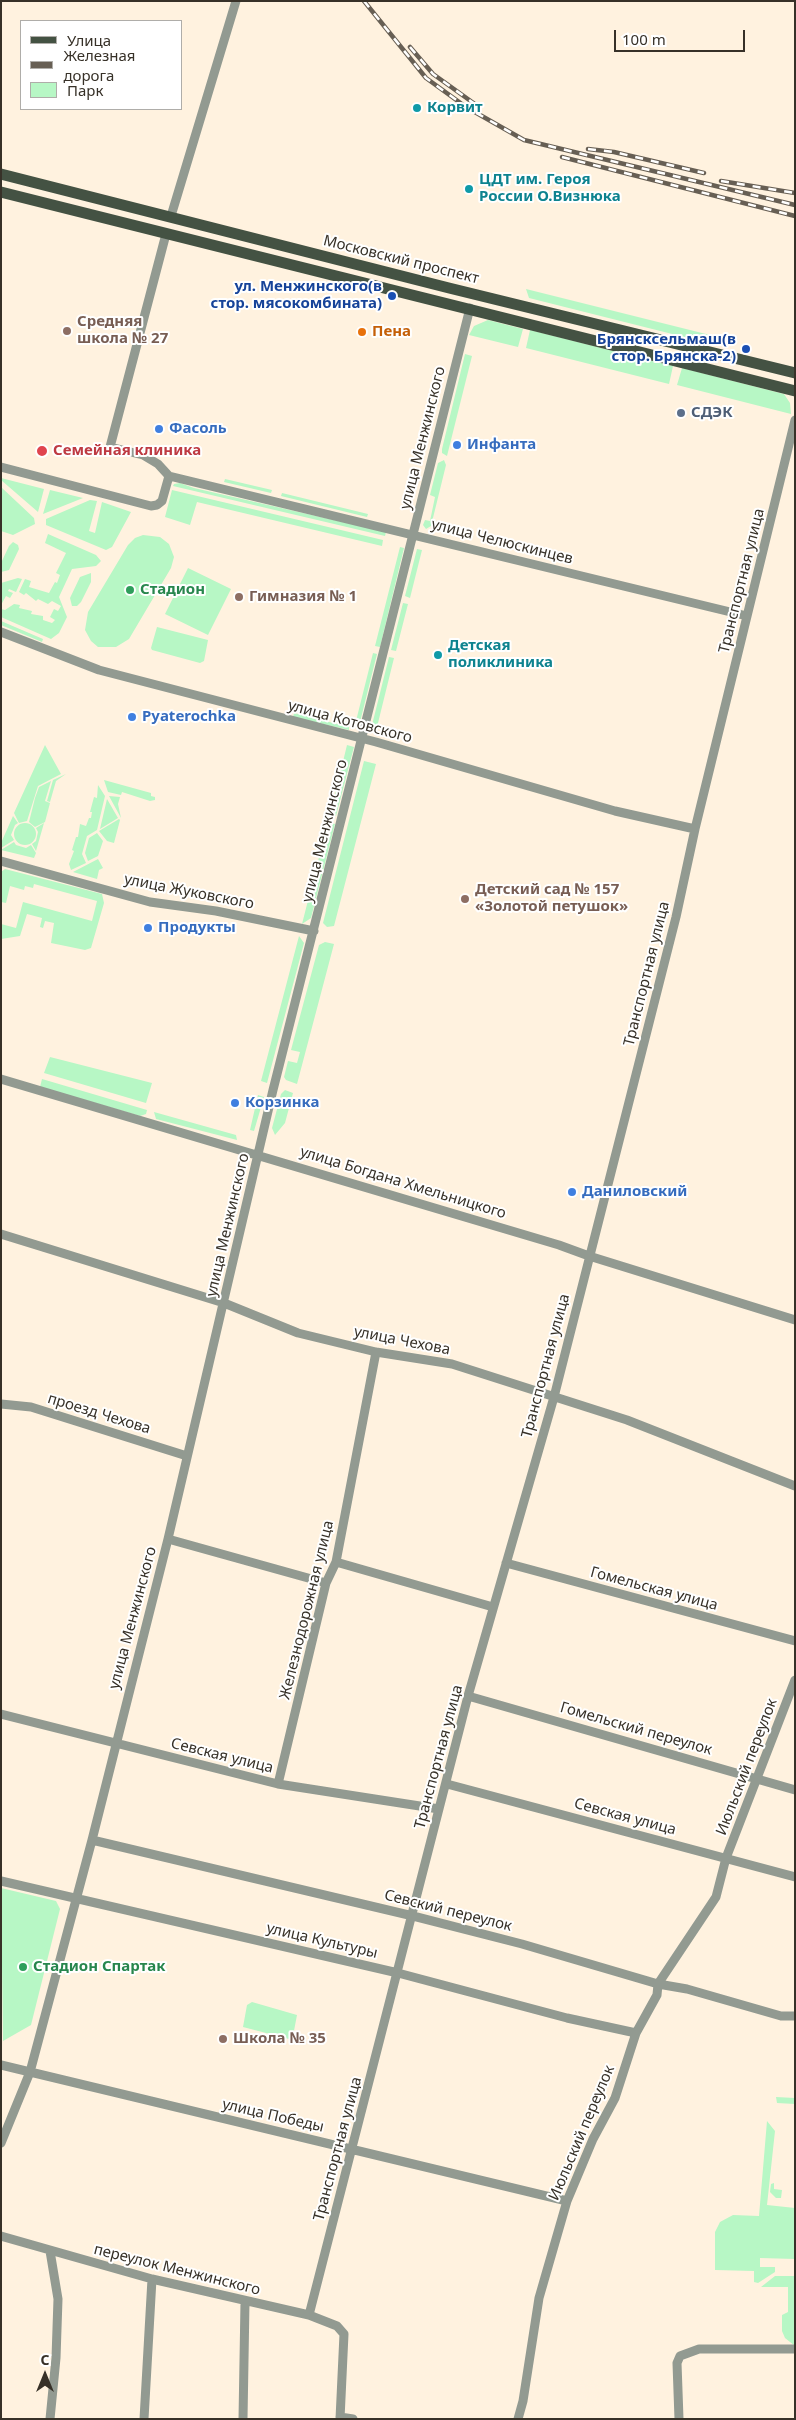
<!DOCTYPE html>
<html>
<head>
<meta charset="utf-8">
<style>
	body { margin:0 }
	#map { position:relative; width:796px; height:2420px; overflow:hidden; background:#fff2df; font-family:"Noto Sans",sans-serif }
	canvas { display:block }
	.frame { position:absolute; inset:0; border:2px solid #373128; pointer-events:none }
	.legend { position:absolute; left:20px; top:20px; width:162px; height:90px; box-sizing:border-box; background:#fff; border:1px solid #afada9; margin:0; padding:6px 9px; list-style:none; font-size:15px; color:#373128 }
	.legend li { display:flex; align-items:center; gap:10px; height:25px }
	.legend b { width:25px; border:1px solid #afada9 }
	.north { position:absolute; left:20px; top:2350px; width:50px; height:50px; -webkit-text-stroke:4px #fff; paint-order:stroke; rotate:0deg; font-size:14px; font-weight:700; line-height:20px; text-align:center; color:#373128 }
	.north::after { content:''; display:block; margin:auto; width:18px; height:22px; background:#373128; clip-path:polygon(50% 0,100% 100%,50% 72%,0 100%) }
	.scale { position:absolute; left:614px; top:30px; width:131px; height:22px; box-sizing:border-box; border:2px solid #373128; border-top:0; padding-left:6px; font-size:15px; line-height:18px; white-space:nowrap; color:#373128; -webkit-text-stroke:4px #fff; paint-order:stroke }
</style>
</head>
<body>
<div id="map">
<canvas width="796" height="2420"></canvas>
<div class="frame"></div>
<ul class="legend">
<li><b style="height:6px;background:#445243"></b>Улица</li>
<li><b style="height:6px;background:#675f54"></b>Железная дорога</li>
<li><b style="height:14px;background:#b7f7c5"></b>Парк</li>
</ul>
<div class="north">С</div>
<div class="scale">100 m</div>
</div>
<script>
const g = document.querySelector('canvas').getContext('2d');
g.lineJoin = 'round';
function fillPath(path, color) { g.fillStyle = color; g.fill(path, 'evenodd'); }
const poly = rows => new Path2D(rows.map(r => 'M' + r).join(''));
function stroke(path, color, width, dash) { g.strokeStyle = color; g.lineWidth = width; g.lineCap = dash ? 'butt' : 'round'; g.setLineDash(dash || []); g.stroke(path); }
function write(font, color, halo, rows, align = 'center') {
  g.font = font + ' "Noto Sans",sans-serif'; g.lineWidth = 4; g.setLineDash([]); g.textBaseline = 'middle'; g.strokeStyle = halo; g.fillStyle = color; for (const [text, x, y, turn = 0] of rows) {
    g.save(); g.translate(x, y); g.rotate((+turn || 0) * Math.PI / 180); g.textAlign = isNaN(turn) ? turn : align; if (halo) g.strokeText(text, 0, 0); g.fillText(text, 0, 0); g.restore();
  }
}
const green = poly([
	[526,289,722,338,720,346,529,298],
	[488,320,523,329,518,347,469,335,474,326],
	[530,330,673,366,669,384,526,348],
	[465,354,472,356,447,456,442,453,442,449],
	[682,368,784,394,790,403,791,414,677,385],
	[444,460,446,465,431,526,426,529,423,525,425,520,430,521,435,497,430,495,438,463],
	[1,478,44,489,38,512,1,480],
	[225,479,272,490,271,493,224,482],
	[180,483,194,488,386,532,385,536,173,486,174,484],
	[1,487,34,518,35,524,13,535,1,531],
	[50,490,83,498,43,514],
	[172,490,383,540,382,546,197,502,190,525,165,517],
	[282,493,368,514,367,517,281,496],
	[90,500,97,501,89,531,95,533,102,502,131,512,112,547,106,550,46,525,46,519],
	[48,534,96,555,101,561,96,566,72,569,59,597,67,617,59,633,51,639,1,617,1,609,5,610,14,604,20,605,19,608,32,611,31,614,43,616,43,620,52,623,55,620,50,617,54,609,58,611,61,606,52,601,48,604,38,599,36,601,26,593,24,595,19,592,25,579,31,581,29,587,49,593,55,582,57,583,60,575,56,573,66,553,45,543],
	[143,535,160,537,169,544,174,557,171,568,129,639,116,647,98,647,91,641,85,630,88,612,128,545,135,538],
	[13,542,18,545,19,549,9,570,1,572,1,563,9,546],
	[400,547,404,548,380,647,375,646],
	[417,549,422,550,410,598,405,596],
	[188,568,231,589,208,635,165,614],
	[91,573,91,582,81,602,77,606,72,606,70,598,80,577],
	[18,578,22,579,16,592,9,589,8,591,13,593,10,598,6,596,1,605,1,583],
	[403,603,408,604,396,651,391,650],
	[1,621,43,639,42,642,1,625],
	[157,627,208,640,204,661,200,663,152,650,151,648],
	[373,653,377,654,360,722,356,721],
	[389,657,394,658,377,727,372,725],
	[294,713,349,727,349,730,293,717],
	[45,745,61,774,38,786,27,821,19,823,14,813],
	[347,745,354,747,336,816,330,815],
	[364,761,376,764,334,926,327,927,323,923],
	[66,774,56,781,50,802,47,801,53,780],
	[104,780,151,793,151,796,155,797,155,800,150,801,122,792,121,795,108,792],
	[51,781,45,801,50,803,45,822,35,827,29,822,35,798,39,787],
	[98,785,105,796,97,830,87,836,82,854,86,863,71,870,69,864,74,851,72,850,76,837,78,837,80,824,86,826,89,818,91,818,92,812,90,812,94,797,97,798],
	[109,796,120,797,118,804,121,818],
	[107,799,118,818,100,829],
	[13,816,18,823,15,825,11,835,14,840,1,848,1,843],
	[119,819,120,820,114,843,107,841,99,831],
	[328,822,335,824,311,918,302,924],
	'14 834a11 11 0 1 1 22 0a11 11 0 1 1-22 0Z',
	[44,823,36,851,32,844,36,841,38,832,36,828],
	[97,833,103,841,98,856,88,861,85,853,89,838],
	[14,842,16,845,26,848,31,845,36,853,34,858,1,850],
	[98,859,103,868,99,870,97,879,73,872],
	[5,869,102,894,104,903,91,948,85,950,51,943,54,923,45,921,43,928,40,927,42,918,27,914,20,936,1,939,1,924,16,928,23,902,92,921,97,901,34,884,33,888,25,886,24,890,10,886,6,903,1,902,1,872],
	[299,936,304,943,267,1083,261,1081],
	[325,942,334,944,297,1084,286,1080,284,1077,288,1061,297,1063,300,1052,291,1050,319,945],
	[50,1057,152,1083,146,1103,44,1073],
	[42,1079,147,1110,146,1114,140,1116,40,1087],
	[285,1090,293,1093,285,1123,275,1135,272,1128,281,1094],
	[258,1095,264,1097,254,1131,250,1130],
	[154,1112,236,1135,237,1140,156,1119],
	[1,1888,56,1901,60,1909,31,2025,3,2041],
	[252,2002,297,2015,293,2036,289,2039,243,2027,247,2005],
	[776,2097,795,2098,795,2104,777,2103],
	[767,2121,775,2131,767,2205,795,2208,795,2259,760,2258,760,2267,775,2267,775,2272,758,2283,754,2282,754,2271,715,2270,715,2232,720,2222,733,2215,759,2216],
	[774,2183,774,2189,782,2190,781,2198,776,2198,770,2192,771,2184],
	[775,2276,795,2276,795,2346,785,2338,782,2331,782,2315,788,2312,788,2287,761,2287]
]);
const minor = poly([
	[171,216,236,1],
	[166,234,110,447,143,455,158,464,169,476,747,616],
	[1,467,151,506,157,505,162,501,169,476],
	[1,632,99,670,376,742,615,811,695,829],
	[1,861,150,902,216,911,314,931],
	[1,1079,559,1245,589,1256,795,1320],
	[1,1234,224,1303,298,1333,376,1352,452,1364,627,1420,795,1486],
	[1,1404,31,1407,187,1456],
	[168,1539,326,1583],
	[336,1562,493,1607],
	[506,1563,795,1641],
	[468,1696,795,1790],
	[1,1714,278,1784,439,1809],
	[278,1784,326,1583,336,1562,376,1352],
	[447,1784,795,1877],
	[92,1840,413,1916,522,1944,658,1984,687,1989,781,2016,795,2016],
	[1,1881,398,1973,567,2018,636,2033],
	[1,2065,567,2201],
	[1,2143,30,2072,92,1840,168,1539,273,1090,470,308],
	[1,2236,152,2279,309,2315,337,2326,344,2334,340,2419],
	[309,2315,468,1696,554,1397,676,917,695,829,795,420],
	[340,2417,353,2419],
	[50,2419,56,2358,58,2299,50,2251],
	[144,2419,152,2279],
	[243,2419,245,2302],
	[518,2419,523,2401,539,2298,567,2201,593,2139,615,2098,636,2033,657,1995,658,1984,716,1897,726,1858,795,1680],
	[679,2419,677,2363,680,2356,699,2349,795,2349]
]);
const major = poly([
	[1,174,449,288,795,373],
	[1,192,795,391]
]);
const rail = poly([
	[364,1,426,78,466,107,524,140,795,205],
	[410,47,433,74,479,107],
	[588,149,614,152,704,173],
	[562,157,795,216],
	[721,181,795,193]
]);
const markers = [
	[417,108,5,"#0f9aa8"],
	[469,189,5,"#0f9aa8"],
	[392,296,5,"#1a4fb4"],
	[67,331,5,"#8d6e63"],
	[362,332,5,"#e8710a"],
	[746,349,5,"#1a4fb4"],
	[681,413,5,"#5c6f8a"],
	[159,429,5,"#3f7fe0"],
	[457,445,5,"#3f7fe0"],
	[42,451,6,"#e0444e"],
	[130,590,5,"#2e9e5b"],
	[239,597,5,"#8d6e63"],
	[438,655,5,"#0f9aa8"],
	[132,717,5,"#3f7fe0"],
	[465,899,5,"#8d6e63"],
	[148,928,5,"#3f7fe0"],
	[235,1103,5,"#3f7fe0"],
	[572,1192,5,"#3f7fe0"],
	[23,1967,5,"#2e9e5b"],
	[223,2039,5,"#8d6e63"]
];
const cultureNames = [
	["Корвит",427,108],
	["ЦДТ им. Героя",479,180],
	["России О.Визнюка",479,197],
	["Детская",448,646],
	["поликлиника",448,663]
];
const streetNames = [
	["Московский проспект",401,260,14],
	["улица Менжинского",423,438,-76],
	["улица Челюскинцев",502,542,14],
	["Транспортная улица",742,581,-76],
	["улица Котовского",350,722,15],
	["улица Менжинского",325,831,-76],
	["улица Жуковского",189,892,11],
	["Транспортная улица",647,974,-76],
	["улица Богдана Хмельницкого",403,1183,17],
	["улица Менжинского",228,1225,-77],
	["улица Чехова",402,1341,11],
	["Транспортная улица",546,1366,-75],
	["проезд Чехова",99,1414,17],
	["Гомельская улица",654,1589,15],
	["Железнодорожная улица",307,1610,-76],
	["улица Менжинского",133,1618,-75],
	["Гомельский переулок",636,1729,16],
	["Севская улица",222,1756,14],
	["Транспортная улица",439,1757,-75],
	["Июльский переулок",747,1767,-69],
	["Севская улица",625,1817,15],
	["Севский переулок",448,1911,14],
	["улица Культуры",322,1941,13],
	["улица Победы",273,2116,13],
	["Июльский переулок",582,2133,-67],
	["Транспортная улица",338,2149,-75],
	["переулок Менжинского",177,2270,14]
];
const transitNames = [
	["ул. Менжинского(в",382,287],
	["стор. мясокомбината)",382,304],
	["Брянсксельмаш(в",736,340],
	["стор. Брянска-2)",736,357]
];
const educationNames = [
	["Средняя",77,322],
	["школа № 27",77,339],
	["Гимназия № 1",249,597],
	["Детский сад № 157",475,890],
	["«Золотой петушок»",475,907],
	["Школа № 35",233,2039]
];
const foodNames = [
	["Пена",372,332]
];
const serviceNames = [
	["СДЭК",691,413]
];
const shopNames = [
	["Фасоль",169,429],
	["Инфанта",467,445],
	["Pyaterochka",142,717],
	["Продукты",158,928],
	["Корзинка",245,1103],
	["Даниловский",582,1192]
];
const healthNames = [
	["Семейная клиника",53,451]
];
const leisureNames = [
	["Стадион",140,590],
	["Стадион Спартак",33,1967]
];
fillPath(green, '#b7f7c5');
stroke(minor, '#929a91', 9);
stroke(major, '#445243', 11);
stroke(rail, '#675f54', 4.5);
stroke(rail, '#fff', 2.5, [8]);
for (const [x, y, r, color] of markers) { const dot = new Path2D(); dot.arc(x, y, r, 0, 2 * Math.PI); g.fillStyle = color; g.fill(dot); stroke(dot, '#fff', 2); }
write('bold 15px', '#0d838f', '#fff', cultureNames, 'left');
write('15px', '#373128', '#fff', streetNames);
write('bold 15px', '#164399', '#fff', transitNames, 'right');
write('bold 15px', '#785e54', '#fff', educationNames, 'left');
write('bold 15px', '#c56008', '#fff', foodNames, 'left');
write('bold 15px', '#4e5e75', '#fff', serviceNames, 'left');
write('bold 15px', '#366cbe', '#fff', shopNames, 'left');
write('bold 15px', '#be3a42', '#fff', healthNames, 'left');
write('bold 15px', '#27864d', '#fff', leisureNames, 'left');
</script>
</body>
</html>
